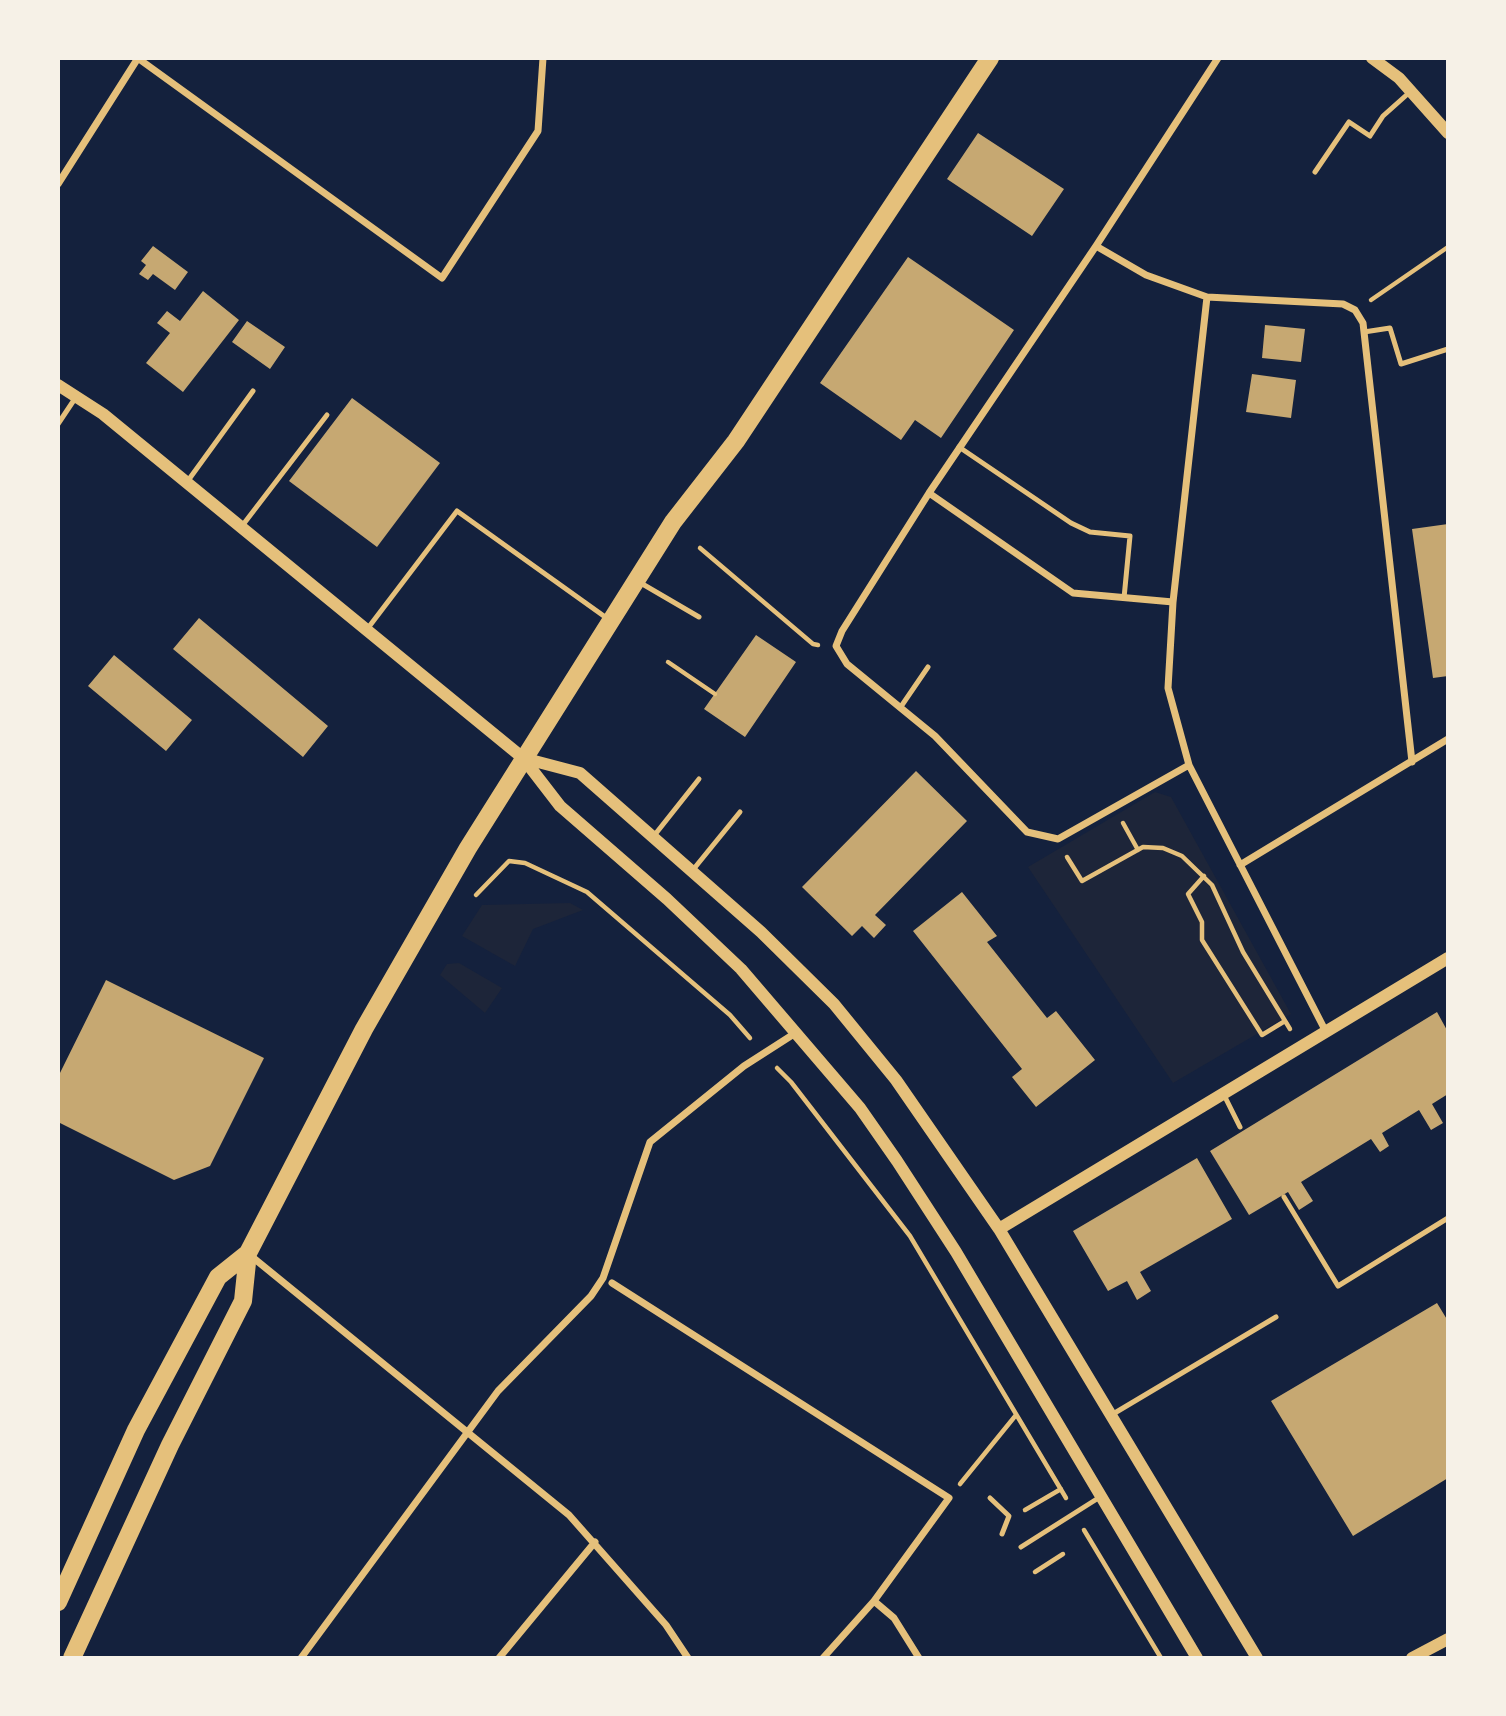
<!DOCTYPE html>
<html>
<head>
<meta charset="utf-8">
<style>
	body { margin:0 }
	#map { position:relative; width:1506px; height:1716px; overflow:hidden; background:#14213d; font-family:Cabin,sans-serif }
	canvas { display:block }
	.frame { position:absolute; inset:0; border:60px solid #f6f1e7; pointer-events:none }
</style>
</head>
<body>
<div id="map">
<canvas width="1506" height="1716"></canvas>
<div class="frame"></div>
</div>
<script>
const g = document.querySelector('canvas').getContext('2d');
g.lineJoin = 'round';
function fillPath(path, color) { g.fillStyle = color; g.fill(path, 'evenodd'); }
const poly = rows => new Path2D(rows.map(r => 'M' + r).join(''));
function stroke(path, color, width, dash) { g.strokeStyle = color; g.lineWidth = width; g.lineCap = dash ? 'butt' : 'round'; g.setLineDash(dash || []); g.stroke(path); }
const green = poly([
	[1155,792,1171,797,1291,1014,1173,1083,1028,867],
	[570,903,583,910,533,929,515,966,462,936,482,905],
	[459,963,502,988,485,1013,440,975,447,964]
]);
const building = poly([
	[978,133,1064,189,1032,236,947,179],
	[153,246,188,272,175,290,153,274,148,280,139,274,146,265,141,261],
	[908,257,1014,330,941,438,915,420,901,440,820,383],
	[203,291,239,320,183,392,146,363,170,333,157,323,167,311,180,321],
	[247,321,285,347,270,369,232,342],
	[1265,325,1305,329,1301,362,1262,358],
	[1252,374,1296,380,1291,418,1246,412],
	[352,398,440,463,377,547,289,481],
	[1448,524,1448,676,1433,678,1412,529],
	[199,618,328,726,303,757,173,649],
	[756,635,796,662,745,737,704,709],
	[114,655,192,720,166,751,88,686],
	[916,771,967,821,875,915,886,925,874,938,862,926,852,936,802,887],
	[962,892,997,936,987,942,1047,1018,1056,1011,1095,1060,1036,1107,1012,1077,1022,1069,913,931],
	[106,980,264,1058,210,1166,174,1180,58,1122,58,1077],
	[1437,1012,1448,1032,1448,1094,1432,1104,1443,1123,1431,1130,1419,1110,1382,1133,1389,1146,1380,1152,1371,1139,1301,1182,1313,1201,1299,1210,1288,1192,1249,1215,1210,1151],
	[1197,1158,1232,1219,1140,1272,1151,1291,1137,1300,1127,1281,1108,1291,1073,1231],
	[1437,1303,1448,1321,1448,1478,1353,1536,1271,1401]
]);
const path = poly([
	[1371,300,1448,247],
	[700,548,813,644,818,645],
	[668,662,715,694],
	[1123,823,1138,850],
	[1067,857,1082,881,1143,847,1163,848,1182,856,1212,885,1243,952,1290,1029],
	[1204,876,1188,894,1202,922,1202,940,1262,1035,1285,1021],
	[476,895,509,861,525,863,587,892,730,1015,750,1038],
	[777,1068,791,1082,910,1236,1066,1498],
	[960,1484,1016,1415],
	[1025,1510,1061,1489],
	[1084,1530,1161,1658],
	[1035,1572,1063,1554]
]);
const service = poly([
	[1315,172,1349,122,1370,136,1383,116,1411,91],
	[1364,332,1390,328,1401,364,1448,349],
	[58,424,76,397],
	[959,447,1071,523,1090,532,1130,536,1124,598],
	[187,482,253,391],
	[242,526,327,415],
	[639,582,699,617],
	[368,628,457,511,608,619],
	[900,708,928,667],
	[653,837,699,779],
	[692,871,740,812],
	[1224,1095,1240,1127],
	[1284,1197,1338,1286,1448,1218],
	[1113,1414,1276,1317],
	[990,1498,1009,1516,1002,1534],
	[1021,1547,1100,1497]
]);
const minor = poly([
	[1218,58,1096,246,929,493,842,631,836,646,847,664,935,736,1027,832,1058,839,1189,765,1325,1030],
	[139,59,442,278,538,131,543,58],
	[58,184,138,58],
	[1096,246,1146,275,1207,297,1343,304,1355,310,1363,323,1412,762],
	[929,493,1073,593,1173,602],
	[1189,765,1168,688,1173,602,1207,297],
	[1240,865,1448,739],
	[251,1256,569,1515,666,1625,688,1658],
	[612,1283,949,1498,874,1601,823,1658],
	[874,1601,894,1618,919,1658],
	[301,1658,498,1391,591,1296,603,1278,650,1142,744,1066,797,1032],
	[499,1658,595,1542]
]);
const tertiary = poly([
	[1372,58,1399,78,1448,133],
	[58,385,103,414,523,758,560,806,667,899,741,969,860,1108,897,1161,956,1252,1197,1658],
	[523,758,580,773,761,932,834,1004,896,1080,999,1229,1257,1658],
	[999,1229,1448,958],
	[1412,1658,1448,1639]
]);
const primary = poly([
	[58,1602,136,1430,218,1277,248,1253],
	[72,1658,170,1445,243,1301,248,1253,364,1029,468,848,673,522,736,441,990,58]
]);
fillPath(green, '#1d2539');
fillPath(building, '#c6a872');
stroke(path, '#e5c07b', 4.5);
stroke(service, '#e5c07b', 5);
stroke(minor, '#e5c07b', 7);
stroke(tertiary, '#e5c07b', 12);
stroke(primary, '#e5c07b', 18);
</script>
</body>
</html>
